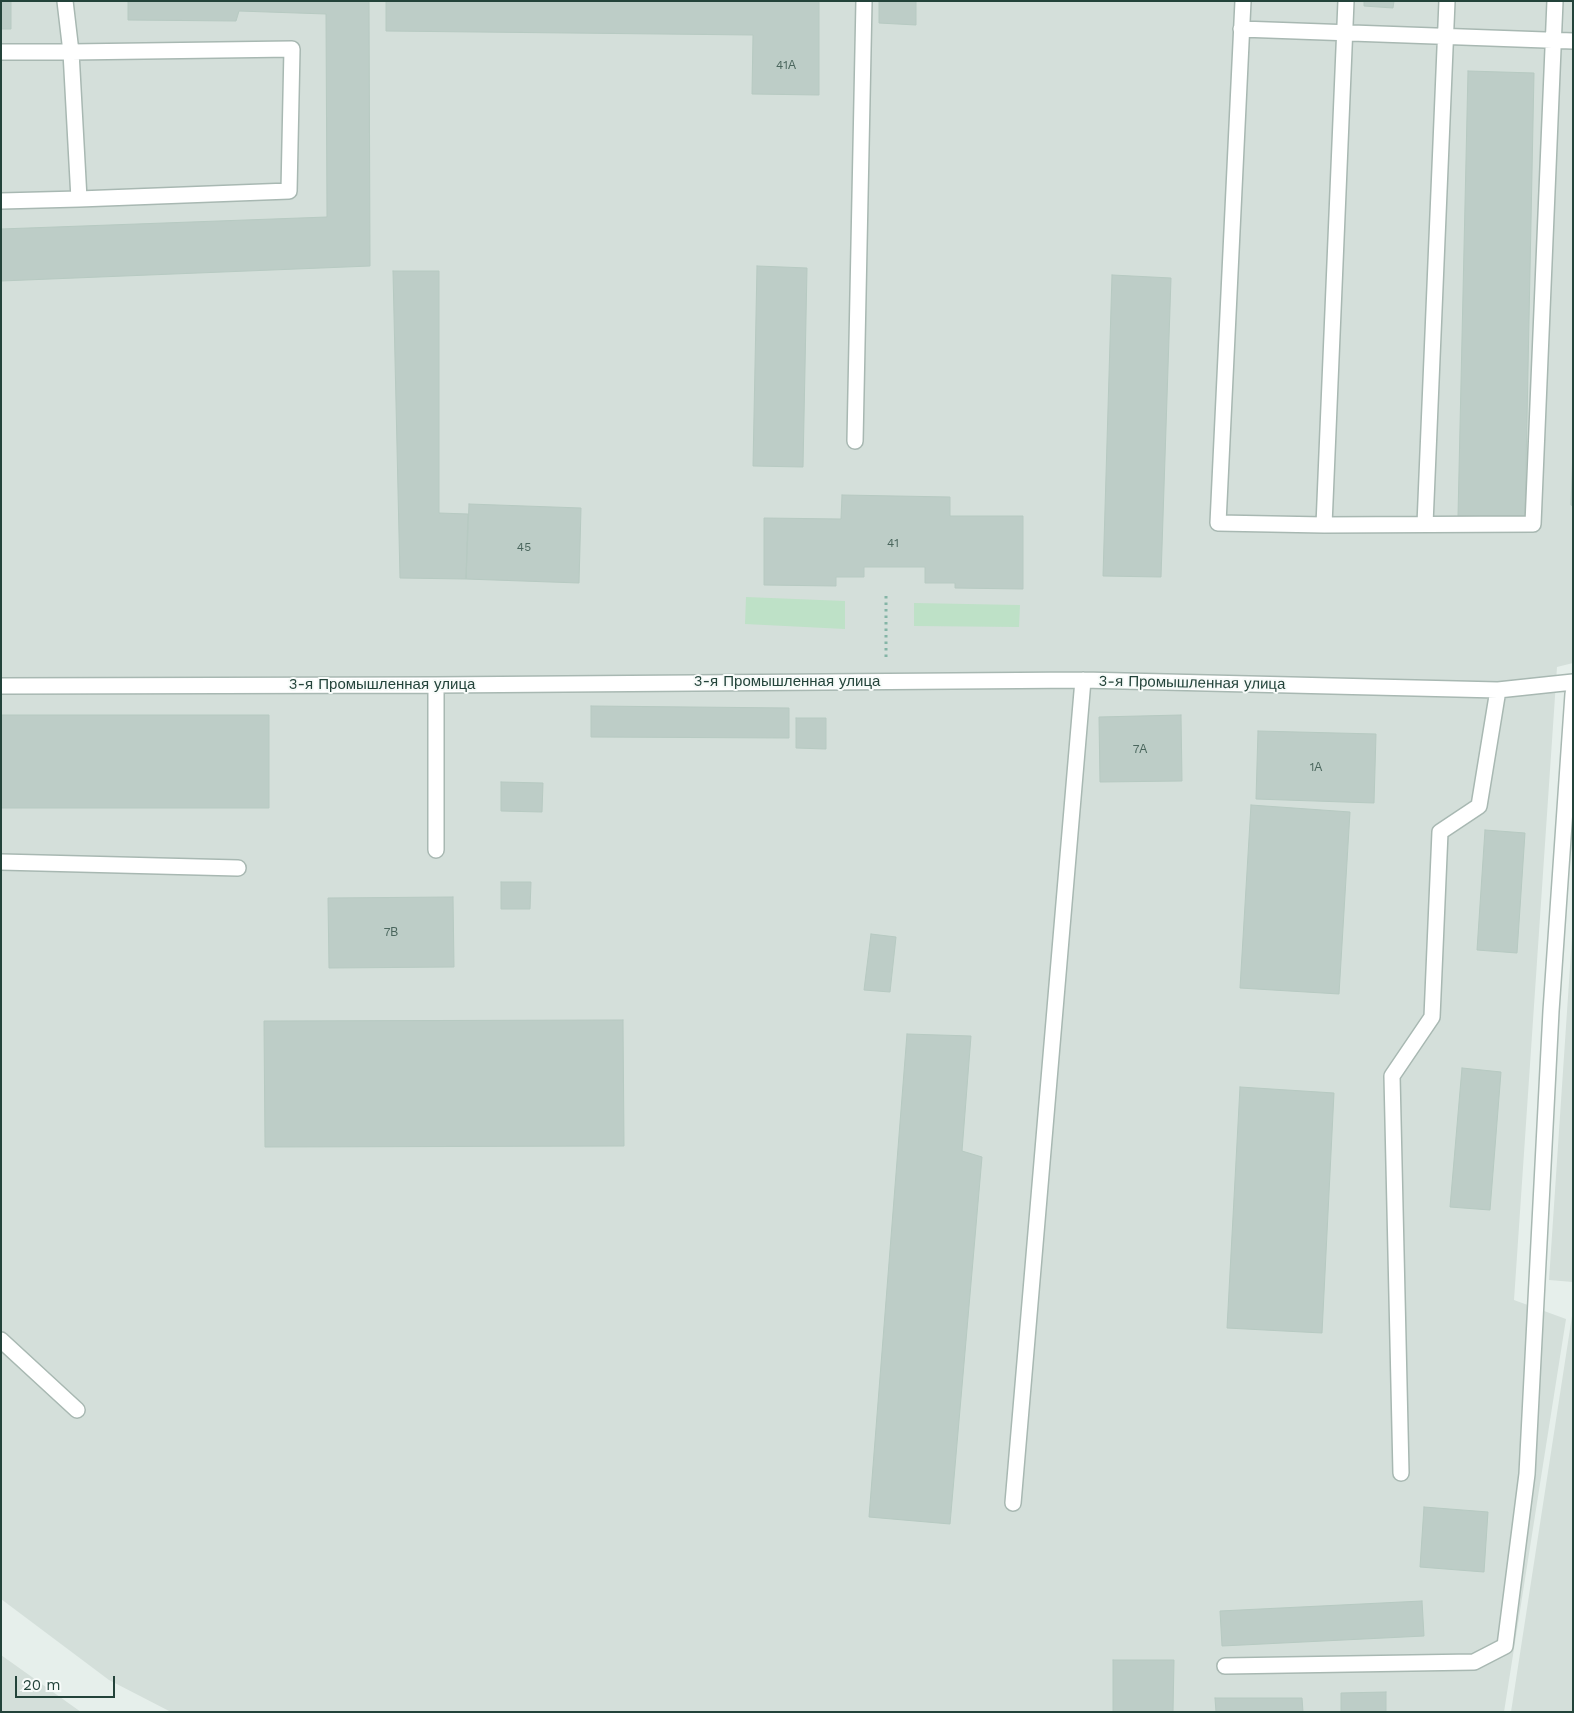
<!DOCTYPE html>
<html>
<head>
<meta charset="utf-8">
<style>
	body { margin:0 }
	#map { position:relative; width:1574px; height:1713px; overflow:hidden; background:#e6efeb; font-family:"Work Sans",sans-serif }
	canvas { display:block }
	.frame { position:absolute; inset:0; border:2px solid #23433a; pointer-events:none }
	.scale { position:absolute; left:15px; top:1676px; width:100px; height:22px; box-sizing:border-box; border:2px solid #23433a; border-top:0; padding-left:6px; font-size:15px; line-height:18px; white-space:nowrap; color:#23433a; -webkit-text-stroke:4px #f7fbf9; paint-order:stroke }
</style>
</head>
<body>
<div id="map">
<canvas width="1574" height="1713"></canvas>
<div class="frame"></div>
<div class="scale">20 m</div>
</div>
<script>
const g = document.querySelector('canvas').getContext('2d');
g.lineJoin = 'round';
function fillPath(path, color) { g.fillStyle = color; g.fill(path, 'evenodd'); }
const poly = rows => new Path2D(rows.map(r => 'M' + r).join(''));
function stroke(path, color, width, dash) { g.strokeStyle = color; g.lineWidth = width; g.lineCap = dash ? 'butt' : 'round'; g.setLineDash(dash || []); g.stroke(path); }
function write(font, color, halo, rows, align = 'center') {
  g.font = font + ' "Work Sans",sans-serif'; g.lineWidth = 4; g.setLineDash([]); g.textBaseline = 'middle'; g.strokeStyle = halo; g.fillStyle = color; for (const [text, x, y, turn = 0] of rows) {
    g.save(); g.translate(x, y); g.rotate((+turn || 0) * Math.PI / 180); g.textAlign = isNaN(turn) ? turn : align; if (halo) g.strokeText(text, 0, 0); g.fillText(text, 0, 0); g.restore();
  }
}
const built = poly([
	[1,1,1573,1,1573,663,1557,667,1514,1300,1566,1319,1504,1712,171,1712,109,1680,1,1599],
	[1573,922,1573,1282,1549,1280],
	[1572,1316,1573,1712,1511,1712],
	[1,1655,81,1712,1,1712]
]);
const green = poly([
	[746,597,845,601,845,629,745,624],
	[914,603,1020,605,1019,627,914,626]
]);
const building = poly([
	[1,1,11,1,11,29,1,29,1,1],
	[128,1,369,1,370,266,1,281,1,229,327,217,326,14,239,11,236,21,128,20,128,1],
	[386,1,819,1,819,95,752,94,753,35,386,31,386,1],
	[879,1,916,1,916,25,879,23,879,1],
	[1364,1,1394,1,1393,8,1364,6,1364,1],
	[1468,71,1534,73,1525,518,1458,516,1468,71],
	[757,266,807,268,803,467,753,466,757,266],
	[393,271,439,271,439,513,468,514,466,579,400,578,393,271],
	[1112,275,1171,278,1161,577,1103,576,1112,275],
	[1573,449,1573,506,1571,505,1573,449],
	[842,495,950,497,950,516,1023,516,1023,589,955,588,955,583,925,583,925,567,864,567,864,577,836,577,836,586,764,585,764,518,841,519,842,495],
	[469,504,581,508,579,583,466,579,469,504],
	[591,706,789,708,789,738,591,737,591,706],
	[1,715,269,715,269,808,1,808,1,715],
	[1181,715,1182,781,1100,782,1099,717,1181,715],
	[796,718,826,718,826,749,796,748,796,718],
	[1258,731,1376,734,1374,803,1256,799,1258,731],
	[501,782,543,783,542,812,501,811,501,782],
	[1251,805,1350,812,1339,994,1240,988,1251,805],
	[1485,830,1525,833,1517,953,1477,950,1485,830],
	[501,882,531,882,530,909,501,909,501,882],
	[453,897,454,967,329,968,328,898,453,897],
	[871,934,896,937,890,992,864,990,871,934],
	[623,1020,624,1146,265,1147,264,1021,623,1020],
	[907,1034,971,1036,962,1151,982,1157,950,1524,869,1517,907,1034],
	[1462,1068,1501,1072,1490,1210,1450,1207,1462,1068],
	[1240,1087,1334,1093,1322,1333,1227,1328,1240,1087],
	[1424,1507,1488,1512,1484,1572,1420,1567,1424,1507],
	[1422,1601,1424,1636,1222,1646,1220,1611,1422,1601],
	[1113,1660,1174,1660,1173,1712,1113,1712,1113,1660],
	[1386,1692,1386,1712,1341,1712,1341,1693,1386,1692],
	[1215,1698,1302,1698,1303,1712,1216,1712,1215,1698]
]);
const path = poly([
	[886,657,886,594]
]);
const minor = poly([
	[1243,1,1218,523,1324,525,1533,524,1555,1],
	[1241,29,1573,41],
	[1,52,71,52,292,49,289,191,79,199,71,52,65,1],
	[1,201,79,199],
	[855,441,864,1],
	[1425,524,1447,1],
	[1324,525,1346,1],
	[436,685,436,850],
	[1,686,436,685,1083,680,1498,690,1573,682],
	[1,862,238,868],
	[1,1340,77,1410],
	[1401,1473,1392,1076,1432,1017,1440,832,1479,806,1498,690],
	[1013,1503,1083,680],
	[1225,1666,1474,1662,1505,1646,1527,1474,1551,1011,1573,694]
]);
const numberNames = [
	["41А",786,65],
	["41",893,543],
	["45",524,547],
	["7А",1140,749],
	["1А",1316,767],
	["7В",391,932]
];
const streetNames = [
	["3-я Промышленная улица",787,682],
	["3-я Промышленная улица",1192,683,1],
	["3-я Промышленная улица",382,685]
];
fillPath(built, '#d4dfda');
fillPath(green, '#bee1c7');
fillPath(building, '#bdcdc7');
stroke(building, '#b7cac2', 1);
stroke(minor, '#a8b8b2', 18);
stroke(path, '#84b5a6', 3, [2.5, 4]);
stroke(minor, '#fff', 15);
write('12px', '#4a665d', null, numberNames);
write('15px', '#23433a', '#f7fbf9', streetNames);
</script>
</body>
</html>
